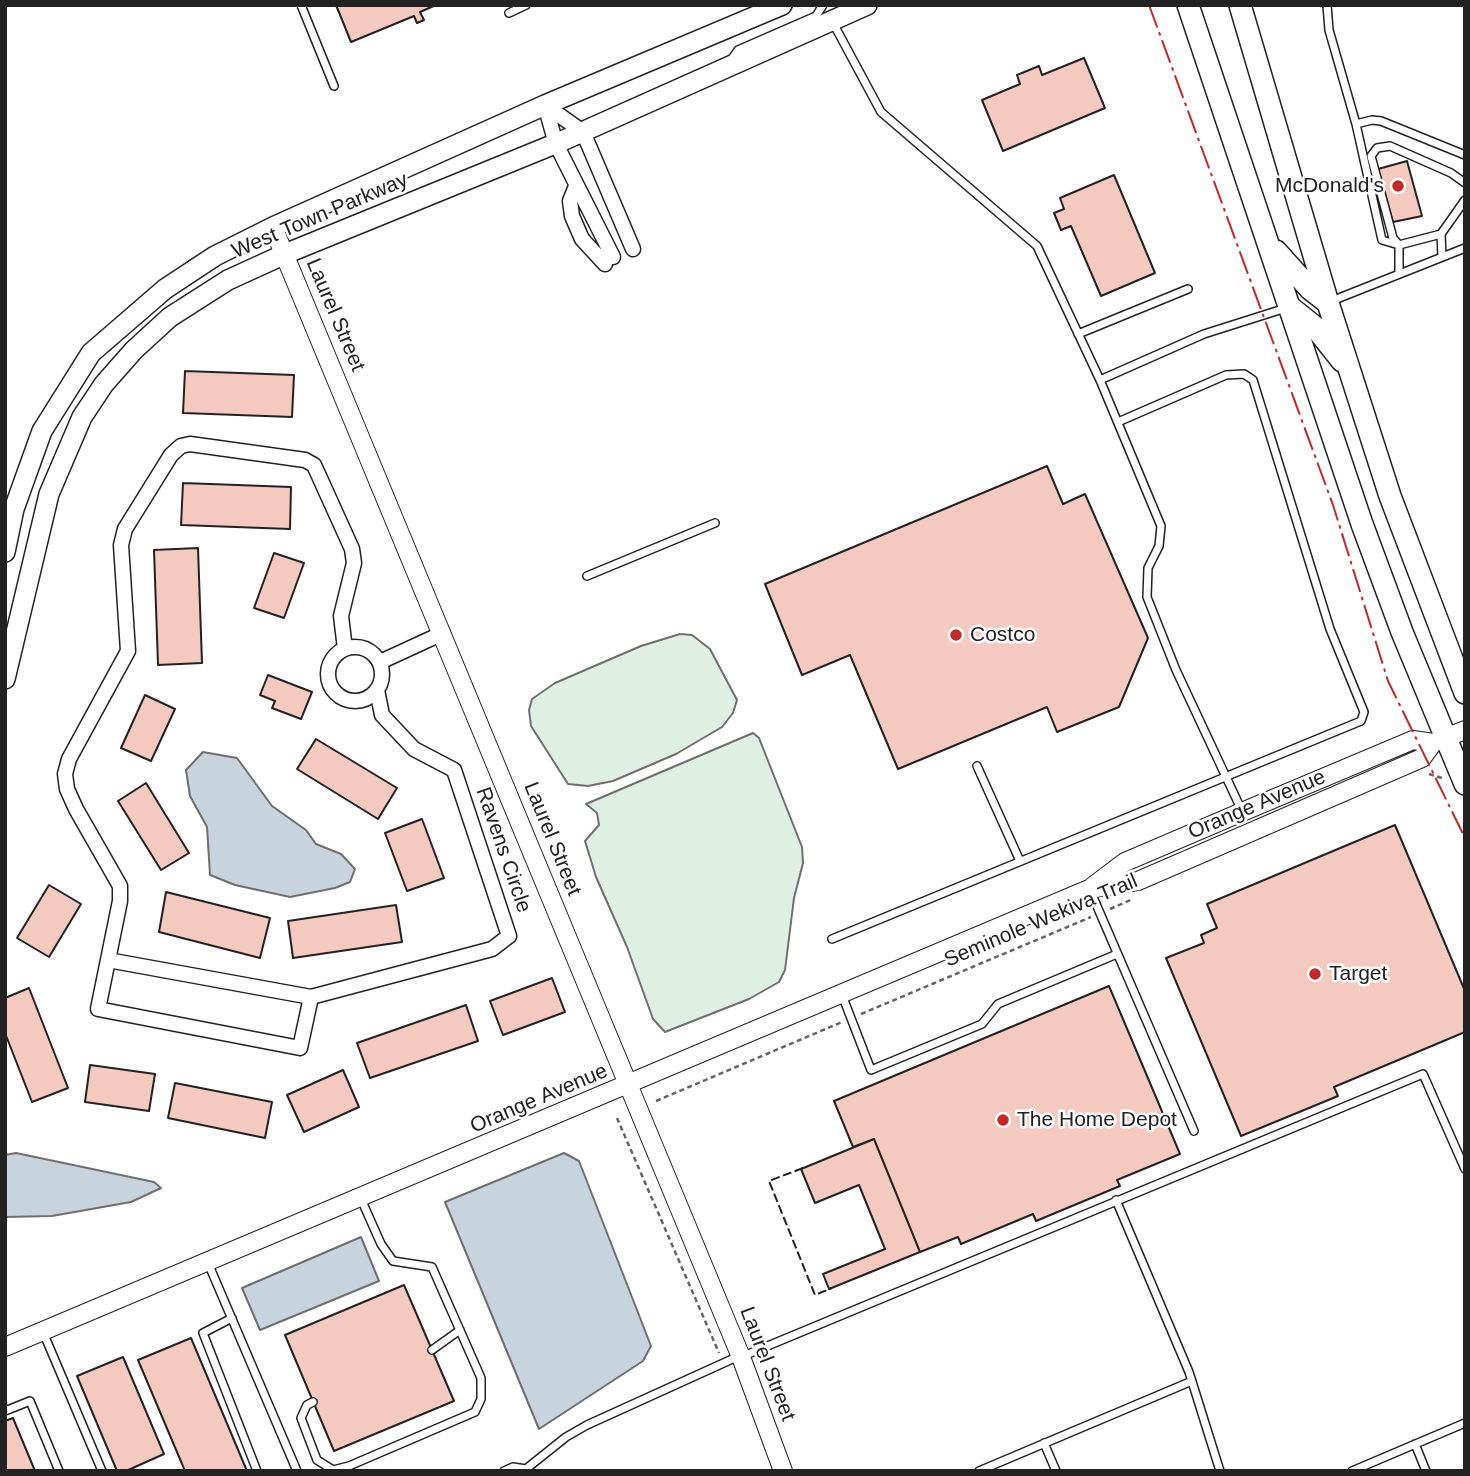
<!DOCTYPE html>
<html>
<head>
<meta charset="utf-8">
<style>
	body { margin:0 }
	#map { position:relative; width:1470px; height:1476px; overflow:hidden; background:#fff; font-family:Helvetica,sans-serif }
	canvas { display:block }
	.frame { position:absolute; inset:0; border:7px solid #222; pointer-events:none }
</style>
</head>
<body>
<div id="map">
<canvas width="1470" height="1476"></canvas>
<div class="frame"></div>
</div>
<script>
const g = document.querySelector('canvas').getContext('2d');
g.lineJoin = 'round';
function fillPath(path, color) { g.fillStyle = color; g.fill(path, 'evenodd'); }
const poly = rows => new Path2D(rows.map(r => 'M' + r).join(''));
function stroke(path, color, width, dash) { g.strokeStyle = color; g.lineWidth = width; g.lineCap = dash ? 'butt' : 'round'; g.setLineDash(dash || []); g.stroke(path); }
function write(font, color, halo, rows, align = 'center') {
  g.font = font + ' Helvetica,sans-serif'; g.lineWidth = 5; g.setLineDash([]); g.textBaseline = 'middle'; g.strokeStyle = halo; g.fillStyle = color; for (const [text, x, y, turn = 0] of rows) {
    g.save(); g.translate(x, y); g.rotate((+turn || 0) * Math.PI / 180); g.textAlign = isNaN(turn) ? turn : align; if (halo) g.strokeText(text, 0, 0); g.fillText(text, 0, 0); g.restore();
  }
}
const green = poly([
	[680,634,692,635,710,649,737,700,733,713,722,727,676,754,613,781,588,786,568,784,531,726,529,710,532,699,555,683,641,646,680,634],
	[753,733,759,738,802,847,803,863,794,898,785,970,779,982,749,999,665,1032,653,1019,627,947,596,877,585,841,599,825,597,813,586,804,753,733]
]);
const water = poly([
	[203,752,237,758,272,806,306,830,316,844,341,854,355,869,350,882,335,888,290,897,235,885,210,875,207,827,190,796,186,770,203,752],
	[16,1153,154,1182,161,1188,131,1202,52,1216,5,1217,5,1155,16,1153],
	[564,1153,579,1161,651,1346,643,1361,539,1429,445,1202,564,1153],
	[361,1237,379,1281,260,1330,242,1288,361,1237]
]);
const building = poly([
	[336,5,436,5,420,12,424,20,417,23,414,16,351,42,336,5],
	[1084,58,1105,108,1003,151,982,100,1020,84,1017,75,1039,66,1042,75,1084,58],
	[1407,161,1422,216,1393,222,1378,169,1407,161],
	[1114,175,1155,273,1101,296,1071,226,1061,230,1054,213,1064,209,1060,198,1114,175],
	[185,371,294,375,292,417,183,413,185,371],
	[1047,466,1063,504,1085,494,1148,638,1119,707,1057,732,1047,707,898,769,850,655,802,675,765,584,1047,466],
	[183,483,291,487,290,529,181,525,183,483],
	[198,548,202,663,158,665,154,550,198,548],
	[274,553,304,563,284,618,254,608,274,553],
	[268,675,312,692,301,719,272,708,275,701,260,695,268,675],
	[145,695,175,709,151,761,121,748,145,695],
	[316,739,397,788,378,819,297,769,316,739],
	[146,783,189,853,161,870,118,801,146,783],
	[422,819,444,878,407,891,385,833,422,819],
	[1395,825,1465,991,1465,1032,1334,1087,1338,1096,1241,1136,1166,958,1204,943,1201,935,1217,928,1207,904,1395,825],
	[49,885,81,904,49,957,17,938,49,885],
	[166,892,270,918,260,958,159,932,166,892],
	[396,905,402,942,293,958,288,921,396,905],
	[552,978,565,1012,503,1035,490,1001,552,978],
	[1109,986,1180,1154,1117,1180,1120,1186,1036,1221,1033,1214,961,1244,958,1237,920,1252,874,1139,853,1147,834,1101,1109,986],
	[29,988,68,1088,32,1102,5,1033,5,998,29,988],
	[466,1005,478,1041,370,1078,357,1043,466,1005],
	[90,1065,155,1074,149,1111,85,1102,90,1065],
	[343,1070,359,1107,304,1132,287,1095,343,1070],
	[175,1083,272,1102,265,1138,168,1118,175,1083],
	[874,1139,920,1252,829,1289,823,1274,885,1249,859,1185,815,1203,801,1169,874,1139],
	[404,1285,454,1401,334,1451,285,1335,404,1285],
	[191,1338,247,1471,185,1471,138,1360,191,1338],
	[123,1357,164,1454,126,1471,117,1471,77,1376,123,1357],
	[13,1418,35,1471,5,1471,5,1421,13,1418]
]);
const path = poly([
	[1429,774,1442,778],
	[1110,909,1133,899],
	[861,1014,1091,917],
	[656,1101,842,1022],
	[617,1118,719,1353]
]);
const service = poly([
	[301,5,334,86],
	[1327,5,1329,30,1356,124,1372,120,1381,121,1465,155],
	[509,13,526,5],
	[832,21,881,112,1037,246,1100,380,1161,526,1159,546,1148,568,1147,597,1176,670,1242,811],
	[731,60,738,50,816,16,823,5],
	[1356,124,1382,240,1399,245,1441,234],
	[1442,257,1441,234,1465,200],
	[1399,274,1399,245,1393,238,1371,156,1377,148,1390,146,1451,173,1465,183],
	[1329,302,1465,248],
	[1078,334,1188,289],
	[1100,380,1204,334,1286,308],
	[587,576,715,523],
	[977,766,1020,861],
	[1090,890,1194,1131],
	[832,939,1361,721,1364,712,1330,629,1253,380,1244,374,1226,375,1118,422],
	[842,995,871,1070,982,1024,998,1004,1117,954],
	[1116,1200,1189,1372,1220,1471],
	[208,1263,297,1471],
	[232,1318,203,1333,257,1471],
	[43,1332,102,1471],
	[432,1350,460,1330],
	[741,1357,1423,1074,1465,1169],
	[313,1402,307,1405,301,1418,317,1460,333,1470,349,1466,475,1412,481,1399,481,1378,432,1267,393,1261,381,1244,361,1199],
	[5,1411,30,1401,59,1471],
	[1044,1443,1056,1471],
	[1415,1444,1426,1471],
	[504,1471,513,1467,526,1469,566,1437,587,1425,739,1356],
	[979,1471,1192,1381],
	[1352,1471,1465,1423]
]);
const minor = poly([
	[576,186,570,201,572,216,582,239,605,264],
	[613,257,556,144,545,105,583,132,633,249],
	'328 674a27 27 0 1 1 54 0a27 27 0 1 1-54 0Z',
	[380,662,443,633],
	[108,960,311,997,492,949,509,936,454,770,414,749,382,715,377,690],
	[311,997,300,1048,98,1009,120,901,120,886,76,809,67,789,65,774,69,759,128,651,121,545,125,529,171,455,181,446,190,444,305,460,314,465,352,549,354,563,341,616,345,649]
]);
const tertiary = poly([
	[273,227,741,1357,783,1471],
	[1092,887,1125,862,1242,812,1413,740,1433,743,1465,730],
	[5,1347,1089,889,1138,881,1422,758,1433,743]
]);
const secondary = poly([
	[5,552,14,509,42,431,91,353,165,289,215,256,273,227,545,105,782,5],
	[5,679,49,494,82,417,104,384,134,350,170,317,228,280,285,254,562,141,867,5]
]);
const primary = poly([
	[1188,5,1362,524,1402,632,1465,784],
	[1240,5,1328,303,1390,496,1465,693],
	[1276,251,1310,289,1328,303],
	[1290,307,1315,327,1342,361]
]);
const fence = poly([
	[803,1168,769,1181,815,1295,832,1288]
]);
const power = poly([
	[1149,5,1333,505,1388,681,1465,838]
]);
const markers = [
	[1398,186,7,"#c62828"],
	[956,635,7,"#c62828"],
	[1315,974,7,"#c62828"],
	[1003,1120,7,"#c62828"]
];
const poiNames = [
	["McDonald's",1384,186,"right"],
	["Costco",970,635],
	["Target",1329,974],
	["The Home Depot",1017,1120]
];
const streetNames = [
	["West Town Parkway",320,216,-23],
	["Laurel Street",335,315,67],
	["Orange Avenue",1257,805,-23],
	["Laurel Street",552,839,68],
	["Ravens Circle",503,850,71],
	["Seminole Wekiva Trail",1041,921,-23],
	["Orange Avenue",539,1099,-23],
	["Laurel Street",767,1364,69]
];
fillPath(green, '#e0efe3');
stroke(green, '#6f6f6f', 2);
fillPath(water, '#c7d3dd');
stroke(water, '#6f6f6f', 2);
fillPath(building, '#f3c9c0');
stroke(building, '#222', 2);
stroke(service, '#222', 10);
stroke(minor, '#222', 17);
stroke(tertiary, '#222', 20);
stroke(secondary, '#222', 22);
stroke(primary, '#222', 24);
stroke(path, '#646464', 2.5, [5, 3.5]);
stroke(service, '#fff', 7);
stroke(minor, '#fff', 14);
stroke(tertiary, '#fff', 18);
stroke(secondary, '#fff', 19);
stroke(primary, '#fff', 21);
stroke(fence, '#222', 2, [9, 3.5]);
stroke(power, '#c62828', 2, [24, 5, 3.5, 5]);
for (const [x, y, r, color] of markers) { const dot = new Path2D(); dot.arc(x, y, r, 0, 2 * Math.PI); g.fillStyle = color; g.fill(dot); stroke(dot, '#fff', 2.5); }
write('21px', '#222', '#fff', poiNames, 'left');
write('21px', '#222', '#fff', streetNames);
</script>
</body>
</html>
